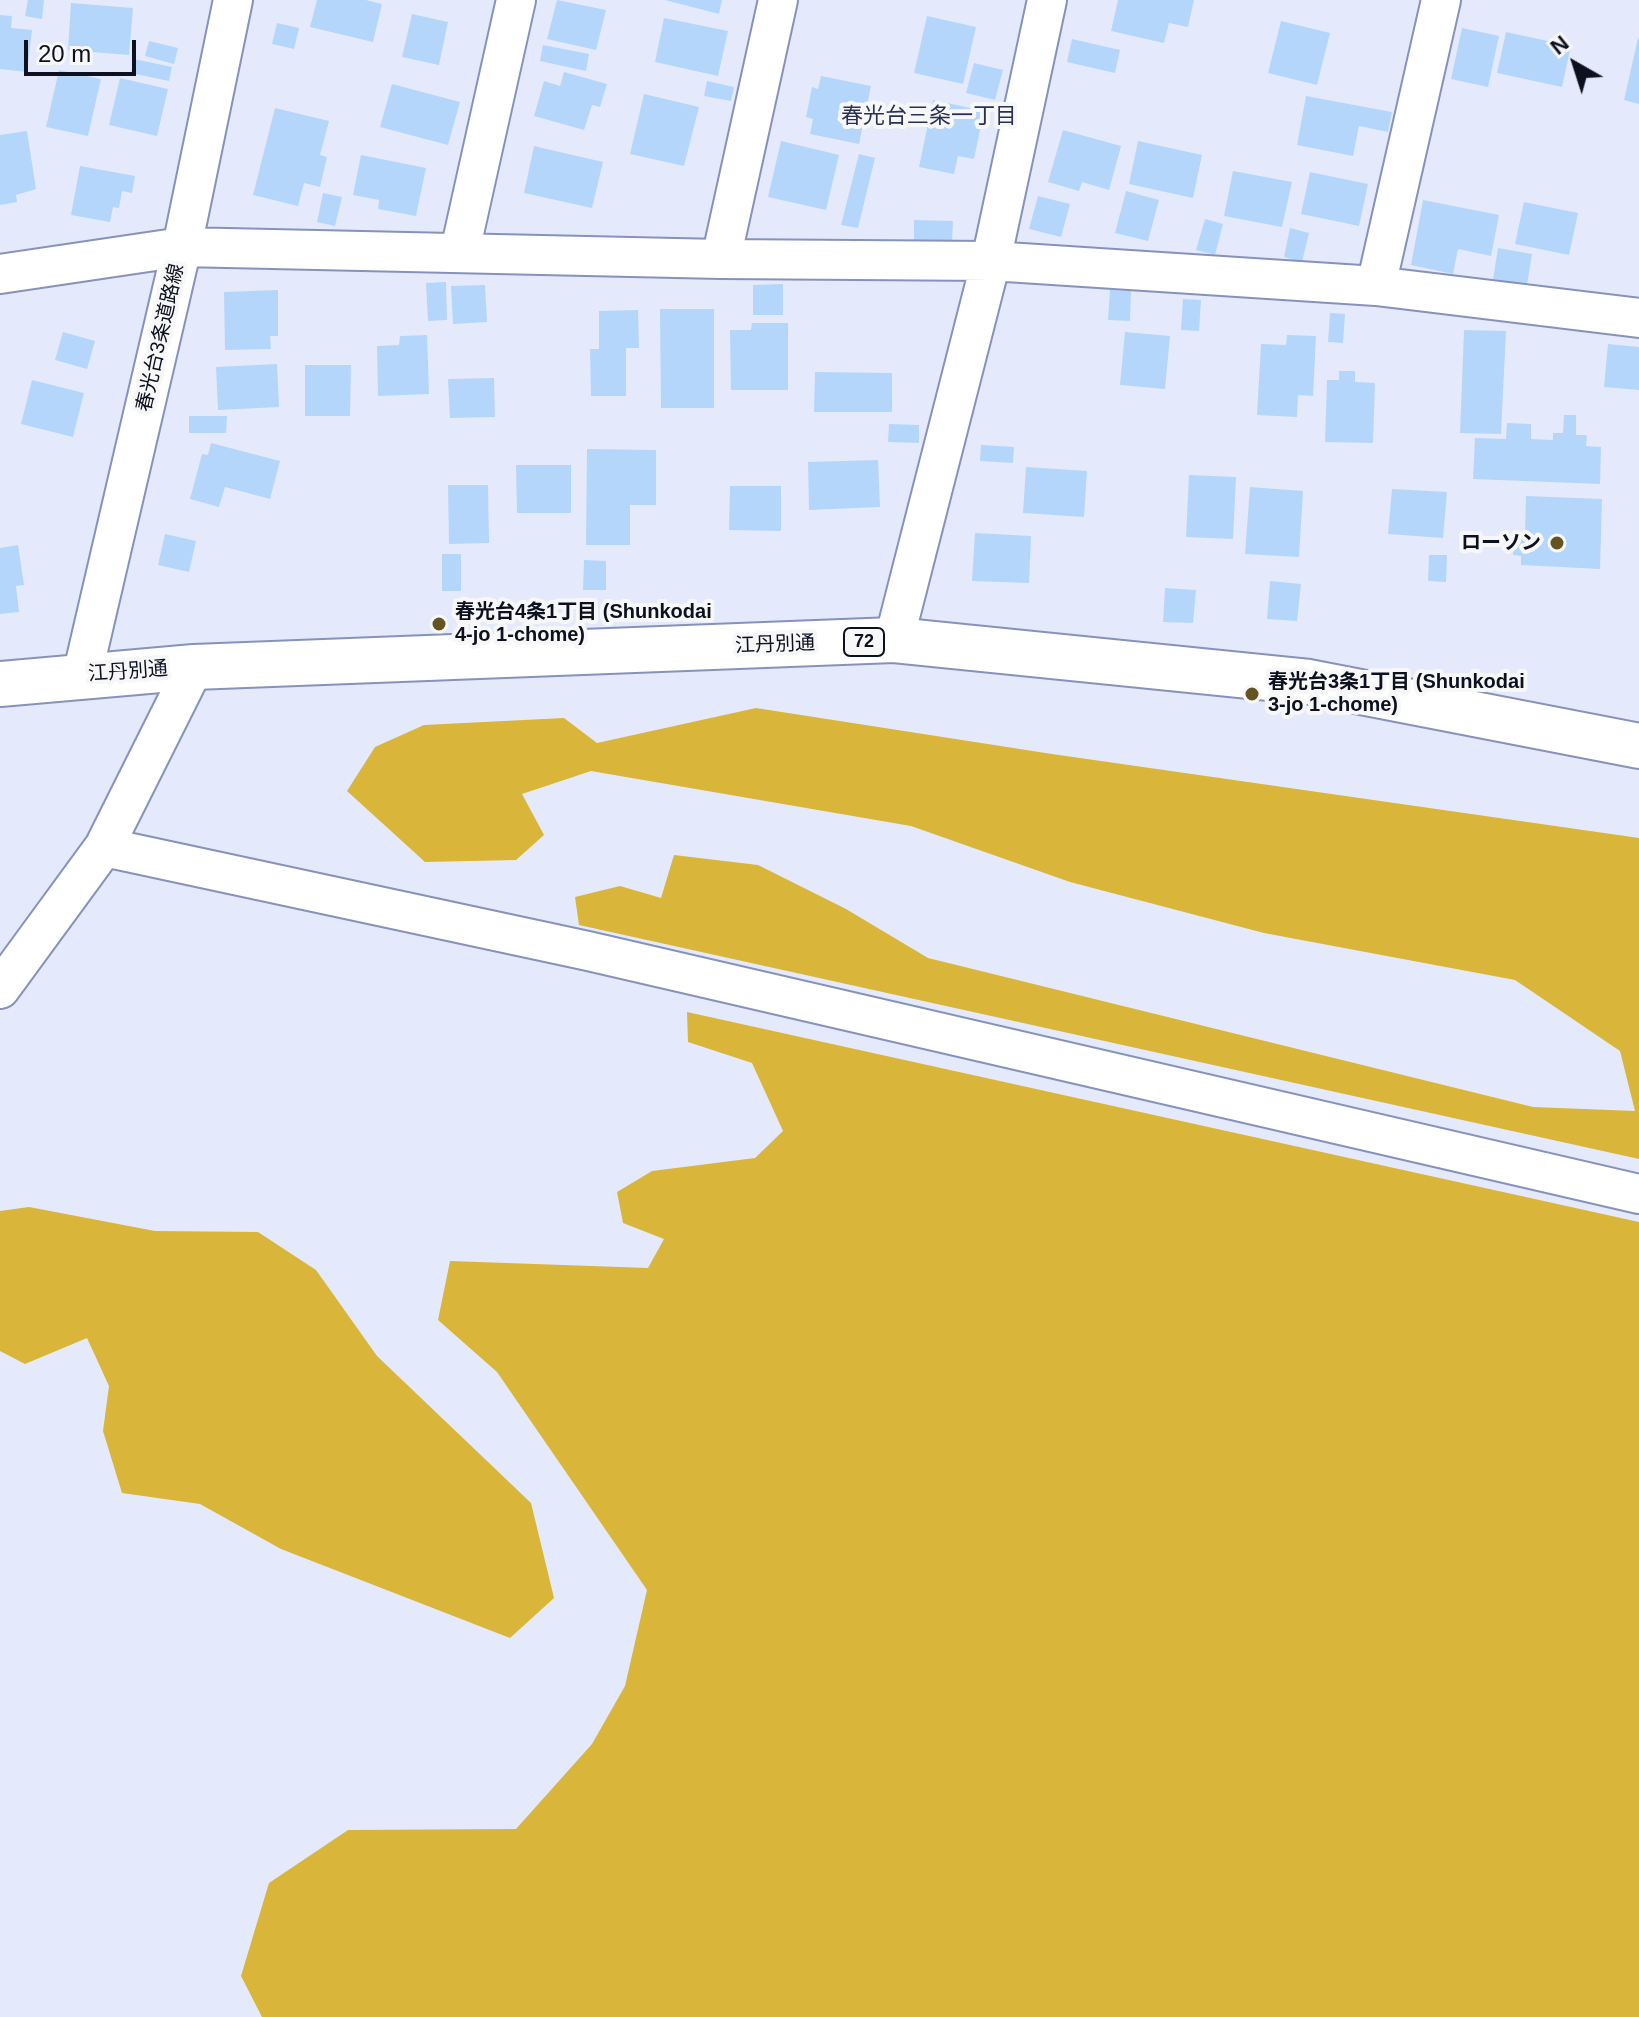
<!DOCTYPE html>
<html>
<head>
<meta charset="utf-8">
<style>
	body { margin:0 }
	#map { position:relative; width:1639px; height:2017px; overflow:hidden; background:#e4eafb; font-family:Arial,sans-serif }
	canvas { display:block }
	.north { position:absolute; left:1535px; top:24px; width:80px; height:80px; -webkit-text-stroke:6px #f7f7f7; paint-order:stroke; rotate:321deg; font-size:22px; font-weight:700; line-height:32px; text-align:center; color:#0c101f }
	.north::after { content:''; display:block; margin:auto; width:28px; height:36px; background:#0c101f; clip-path:polygon(50% 0,100% 100%,50% 72%,0 100%) }
	.scale { position:absolute; left:24px; top:40px; width:112px; height:36px; box-sizing:border-box; border:4px solid #0c101f; border-top:0; padding-left:10px; font-size:24px; line-height:28px; white-space:nowrap; color:#0c101f; -webkit-text-stroke:6px #f7f7f7; paint-order:stroke }
</style>
</head>
<body>
<div id="map">
<canvas width="1639" height="2017"></canvas>
<div class="north">N</div>
<div class="scale">20 m</div>
</div>
<script>
const g = document.querySelector('canvas').getContext('2d');
g.lineJoin = 'round';
function fillPath(path, color) { g.fillStyle = color; g.fill(path, 'evenodd'); }
const poly = rows => new Path2D(rows.map(r => 'M' + r).join(''));
function stroke(path, color, width, dash) { g.strokeStyle = color; g.lineWidth = width; g.lineCap = dash ? 'butt' : 'round'; g.setLineDash(dash || []); g.stroke(path); }
function write(font, color, halo, rows, align = 'center') {
  g.font = font + ' Arial,"Noto Sans JP",sans-serif'; g.lineWidth = 8; g.setLineDash([]); g.textBaseline = 'middle'; g.strokeStyle = halo; g.fillStyle = color; for (const [text, x, y, turn = 0] of rows) {
    g.save(); g.translate(x, y); g.rotate((+turn || 0) * Math.PI / 180); g.textAlign = isNaN(turn) ? turn : align; if (halo) g.strokeText(text, 0, 0); g.fillText(text, 0, 0); g.restore();
  }
}
const forest = poly([
	[756,708,1052,754,1639,838,1639,1159,579,925,575,897,620,886,661,898,674,855,758,865,846,909,928,958,1533,1107,1635,1111,1620,1051,1515,980,1264,933,1070,882,911,826,591,771,522,794,544,835,516,860,425,862,347,791,375,747,424,725,564,718,597,743],
	[687,1012,1639,1222,1639,2017,262,2017,241,1976,269,1883,348,1830,516,1829,592,1744,625,1686,647,1590,497,1372,438,1320,450,1261,648,1268,664,1239,623,1223,617,1192,652,1171,755,1158,783,1131,752,1063,688,1042],
	[29,1207,155,1231,258,1232,316,1270,377,1356,531,1503,554,1598,510,1638,281,1549,200,1504,122,1493,103,1431,109,1386,87,1338,25,1364,0,1351,0,1211]
]);
const building = poly([
	[28,0,44,0,42,19,25,16],
	[317,0,366,0,382,4,373,42,310,27],
	[557,0,606,10,596,50,547,39],
	[665,0,722,0,719,14],
	[1118,0,1194,0,1188,27,1169,23,1164,43,1111,31],
	[71,3,133,8,129,55,68,50],
	[412,14,448,22,439,65,402,57],
	[0,15,12,16,11,28,32,30,27,72,0,69],
	[927,16,976,27,963,84,914,73],
	[664,18,728,31,718,76,655,62],
	[1281,21,1330,33,1317,85,1268,73],
	[277,23,299,28,294,49,272,44],
	[1462,28,1499,36,1488,87,1451,79],
	[1506,32,1571,46,1562,87,1497,73],
	[1638,38,1639,38,1639,104,1624,100],
	[1072,39,1120,50,1115,73,1067,62],
	[149,41,178,48,174,64,145,56],
	[543,45,589,54,586,71,540,61],
	[134,59,172,67,169,81,131,73],
	[974,63,1003,70,995,100,966,93],
	[59,70,101,79,88,136,46,127],
	[564,72,607,84,600,107,592,105,584,130,534,116,544,81,560,86],
	[821,76,871,86,859,144,810,134,813,119,806,117,812,87,818,89],
	[120,78,168,89,157,136,109,125],
	[707,81,734,87,731,101,704,96],
	[392,84,460,102,448,145,380,127],
	[644,94,699,107,684,166,630,154],
	[1306,96,1392,112,1388,132,1359,126,1353,156,1297,145],
	[933,100,984,111,974,159,958,156,954,174,919,167],
	[275,108,329,121,320,155,327,157,320,187,304,183,298,206,253,195],
	[1063,130,1121,146,1109,190,1082,182,1079,191,1048,182],
	[27,131,36,189,16,195,17,202,0,205,0,135],
	[781,141,839,155,826,210,768,197],
	[1138,141,1202,155,1193,198,1129,184],
	[534,146,603,162,592,208,524,193],
	[859,154,875,158,858,228,841,225],
	[361,155,426,168,416,216,378,209,379,200,353,195],
	[80,166,135,176,132,193,122,191,119,208,113,207,110,222,71,215],
	[1233,171,1292,182,1282,227,1224,216],
	[1310,172,1368,184,1359,226,1301,214],
	[1126,191,1159,200,1148,241,1115,233],
	[323,193,342,197,335,226,317,222],
	[1038,196,1070,204,1061,237,1029,229],
	[1423,200,1499,215,1491,256,1458,249,1453,274,1411,265],
	[1524,202,1578,213,1569,255,1515,244],
	[1205,219,1223,224,1215,255,1196,250],
	[914,220,953,221,952,241,914,241],
	[1290,228,1309,233,1302,262,1284,257],
	[1498,248,1532,254,1527,285,1493,279],
	[446,282,447,320,428,321,426,283],
	[783,284,783,315,753,315,753,285],
	[485,285,487,322,453,324,451,286],
	[278,290,278,336,270,336,271,349,225,350,224,292],
	[1110,290,1131,291,1130,321,1108,320],
	[1183,299,1201,300,1199,331,1181,330],
	[660,309,714,309,714,408,661,408],
	[638,310,639,348,626,348,626,396,591,396,590,349,599,349,599,311],
	[1330,313,1345,314,1343,343,1328,342],
	[752,323,788,323,788,390,731,390,730,330,751,330],
	[1464,330,1506,331,1501,434,1460,433],
	[63,332,95,341,87,369,55,360],
	[1125,332,1170,336,1165,389,1120,385],
	[427,335,429,394,378,396,377,346,399,345,400,336],
	[1287,335,1316,336,1313,396,1298,395,1297,417,1257,415,1261,344,1286,345],
	[1608,344,1639,347,1639,390,1604,387],
	[277,364,279,407,218,410,216,367],
	[305,365,351,365,350,416,305,416],
	[1339,371,1355,371,1355,382,1375,383,1373,443,1325,442,1327,380,1339,380],
	[815,372,892,373,892,412,814,412],
	[494,378,495,417,450,418,448,379],
	[32,380,84,393,73,437,21,424],
	[1564,415,1576,415,1576,435,1587,435,1586,446,1601,447,1600,484,1473,479,1475,438,1506,439,1507,423,1531,424,1531,439,1553,440,1553,433,1563,433],
	[189,416,227,416,226,433,189,433],
	[889,424,919,425,919,443,888,442],
	[211,443,280,461,270,499,225,487,219,507,190,499,202,454,208,455],
	[981,445,1014,447,1013,463,980,461],
	[587,449,656,450,656,505,630,505,630,545,586,545],
	[878,460,880,507,809,510,808,462],
	[516,465,571,465,571,513,517,513],
	[1026,467,1087,471,1084,517,1023,513],
	[1189,475,1236,477,1233,539,1186,537],
	[448,485,488,485,489,543,449,544],
	[730,486,781,486,781,531,729,530],
	[1250,487,1303,491,1299,557,1245,554],
	[1392,489,1447,492,1443,538,1388,534],
	[1526,496,1602,499,1600,569,1521,565,1521,556,1513,555,1514,531,1525,532],
	[975,533,1031,536,1029,583,972,581],
	[165,534,196,541,189,572,158,565],
	[18,545,24,585,16,586,19,612,0,614,0,548],
	[442,554,461,554,461,591,442,591],
	[1429,555,1447,555,1446,582,1428,581],
	[584,560,606,561,606,590,583,590],
	[1270,581,1301,584,1297,621,1267,619],
	[1165,588,1196,590,1193,623,1163,622]
]);
const minor = poly([
	[460,251,516,0],
	[721,259,778,0],
	[0,274,182,247,721,259,991,261,1376,286,1639,318],
	[1376,286,1441,0],
	[894,640,991,261,1047,0],
	[82,676,182,247,233,0],
	[104,847,588,951,1639,1194],
	[0,989,104,847,194,667]
]);
const major = poly([
	[0,684,194,667,894,640,1309,682,1639,746]
]);
const markers = [
	[1557,543,8,"#645421"],
	[439,624,8,"#645421"],
	[1252,694,8,"#645421"]
];
const shields = [
	[864,642,40]
];
const shieldNames = [
	["72",864,642]
];
const streetNames = [
	["春光台3条道路線",161,338,-77],
	["江丹別通",775,645,-2],
	["江丹別通",128,672,-4]
];
const poiNames = [
	["ローソン",1541,543,"right"],
	["春光台4条1丁目 (Shunkodai",455,612],
	["4-jo 1-chome)",455,635],
	["春光台3条1丁目 (Shunkodai",1268,682],
	["3-jo 1-chome)",1268,705]
];
const neighbourhoodNames = [
	["春光台三条一丁目",929,117]
];
fillPath(forest, '#d9b53a');
fillPath(building, '#b5d6fb');
stroke(minor, '#8692bb', 42);
stroke(major, '#8692bb', 48);
stroke(minor, '#fff', 38);
stroke(major, '#fff', 44);
for (const [x, y, r, color] of markers) { const dot = new Path2D(); dot.arc(x, y, r, 0, 2 * Math.PI); g.fillStyle = color; g.fill(dot); stroke(dot, '#f7f7f7', 3); }
for (const [x, y, w] of shields) { const box = new Path2D(); box.roundRect(x - w / 2, y - 14, w, 28, 6); g.fillStyle = '#f7f7f7'; g.fill(box); stroke(box, '#0c101f', 2); }
write('bold 18px', '#0c101f', null, shieldNames);
write('20px', '#0c101f', '#f7f7f7', streetNames);
write('bold 20px', '#0c101f', '#f7f7f7', poiNames, 'left');
write('22px', '#283153', '#f7f7f7', neighbourhoodNames);
</script>
</body>
</html>
